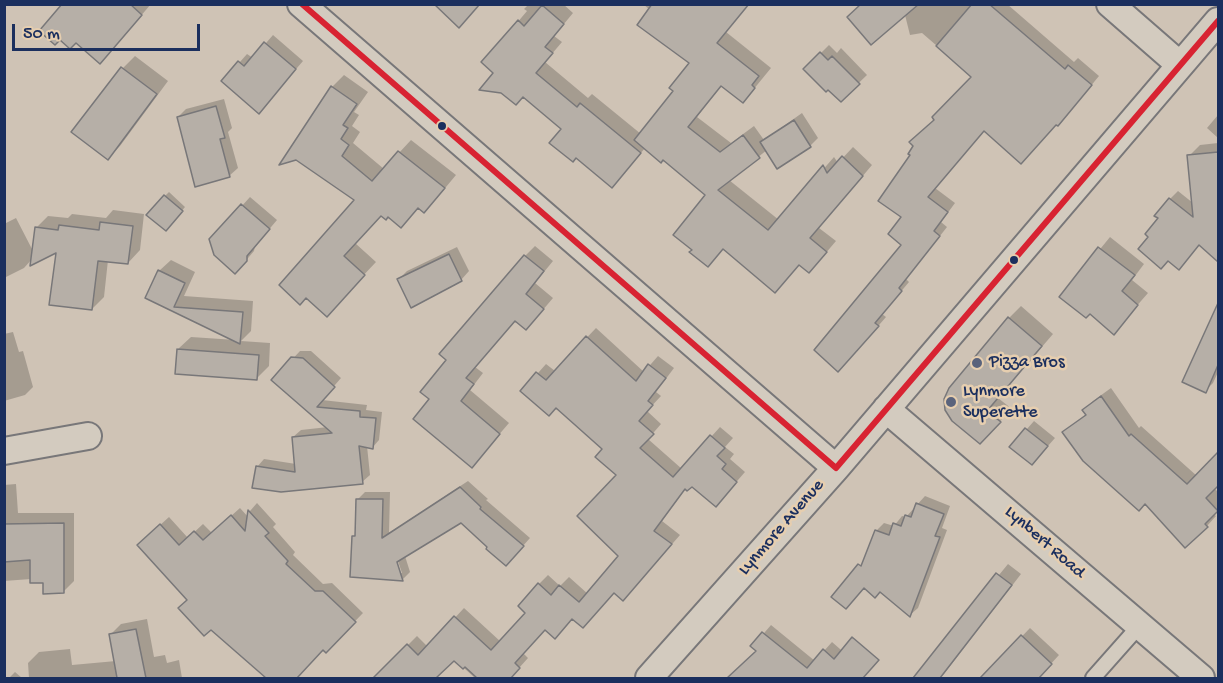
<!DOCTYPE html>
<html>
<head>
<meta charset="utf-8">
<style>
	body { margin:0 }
	#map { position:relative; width:1223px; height:683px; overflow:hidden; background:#cfc3b5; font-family:"Gochi Hand",sans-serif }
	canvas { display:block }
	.frame { position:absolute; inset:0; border:6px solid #1b2f5e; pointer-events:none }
	.scale { position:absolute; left:12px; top:24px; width:188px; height:27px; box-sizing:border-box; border:3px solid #1b2f5e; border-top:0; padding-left:8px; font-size:18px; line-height:21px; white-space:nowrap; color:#1b2f5e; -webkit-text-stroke:4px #e6ceaf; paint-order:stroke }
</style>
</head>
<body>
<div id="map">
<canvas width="1223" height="683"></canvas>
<div class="frame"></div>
<div class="scale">50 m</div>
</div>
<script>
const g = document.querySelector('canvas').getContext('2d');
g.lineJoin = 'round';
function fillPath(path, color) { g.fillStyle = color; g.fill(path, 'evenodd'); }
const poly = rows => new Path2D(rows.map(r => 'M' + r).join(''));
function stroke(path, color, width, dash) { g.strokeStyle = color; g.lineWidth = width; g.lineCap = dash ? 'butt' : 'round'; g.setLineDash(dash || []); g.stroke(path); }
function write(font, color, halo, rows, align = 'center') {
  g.font = font + ' "Gochi Hand",sans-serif'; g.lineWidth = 5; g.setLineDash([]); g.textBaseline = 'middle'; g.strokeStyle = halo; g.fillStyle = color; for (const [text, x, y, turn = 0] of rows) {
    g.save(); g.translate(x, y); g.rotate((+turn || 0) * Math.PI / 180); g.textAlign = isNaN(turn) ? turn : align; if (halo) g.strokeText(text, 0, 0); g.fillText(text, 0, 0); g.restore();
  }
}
const shadow = poly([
	[64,4,151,4,110,52,60,38],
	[529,4,563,4,573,13,554,36,562,42,545,62,588,98,592,94,641,134,676,90,691,63,650,10,643,4,749,4,726,32,771,68,753,90,722,85,697,117,731,143,754,126,764,140,802,113,818,138,810,146,767,150,729,180,779,220,834,157,838,163,853,147,872,165,819,228,836,241,819,261,800,264,724,248,708,265,707,195,663,158,645,148,622,176,484,62,527,11,524,9],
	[862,4,1007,4,1074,62,1078,58,1099,76,1066,116,985,129,935,188,955,203,941,222,947,227,906,279,909,282,882,314,886,317,847,362,903,244,903,217,935,119,973,77,922,33,910,35,905,15],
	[273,35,303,61,267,103,223,81,247,54,253,58],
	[829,45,837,53,841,48,867,75,841,100,805,69],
	[135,56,168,81,120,146,108,158,73,132,123,68],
	[344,75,368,92,354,112,359,115,352,126,360,132,353,143,384,169,411,140,456,175,436,199,419,207,382,214,355,243,376,262,326,315,356,199,296,159,332,87],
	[224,99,232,128,228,132,238,168,229,176,178,117,186,109],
	[1218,115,1218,138,1207,128],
	[1218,143,1218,193,1192,195,1189,156,1200,145],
	[1178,191,1193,203,1201,196,1218,212,1218,254,1215,257,1200,243,1179,268,1150,236,1170,199],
	[169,192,185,207,169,226,165,196],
	[250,197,277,220,255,246,254,251,243,264,211,240],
	[113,210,144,214,140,250,128,263,108,260,104,297,92,309,58,251,32,259,24,268,4,278,4,224,16,218,33,251,36,228,48,216,68,218,72,214,106,218],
	[1110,237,1144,264,1132,280,1148,293,1114,332,1090,312,1061,297],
	[535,246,553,261,535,283,553,298,536,318,516,320,475,367,483,373,470,390,509,423,472,466,431,399,525,256],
	[457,247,469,271,461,280,399,279,407,271],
	[171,260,195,272,184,296,253,301,251,331,241,341,270,343,269,366,257,378,178,349,191,337,236,340,147,297,159,271],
	[1021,306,1053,334,998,398,1012,409,980,442,954,420,1009,318],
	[596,328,644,372,658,356,674,368,656,392,661,396,647,411,661,424,648,439,682,469,720,427,733,438,725,447,734,454,730,459,745,472,724,496,692,485,686,488,662,521,680,535,632,590,614,591,573,618,545,628,523,653,528,658,510,678,475,678,454,659,435,678,420,678,414,673,409,678,375,678,417,636,428,647,464,608,501,642,528,613,539,584,548,575,560,586,569,577,588,594,621,556,618,475,604,449,556,406,522,391,546,364,555,371],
	[13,332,19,352,23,351,33,387,25,395,4,401,4,334],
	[1206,344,1218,350,1218,372,1213,383,1205,391],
	[300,351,311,351,341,378,322,400,367,405,366,410,382,412,379,440,372,448,367,446,370,475,362,482,257,467,264,459,296,464,293,437,301,430,328,427,273,380],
	[1111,388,1139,428,1141,426,1197,476,1218,455,1218,484,1214,488,1218,492,1218,508,1213,514,1216,516,1207,526,1145,502,1064,432,1086,414,1084,410,1093,401],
	[1034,421,1055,438,1040,455,1012,446],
	[468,481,488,499,486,500,530,538,514,556,489,547,461,521,405,556,410,572,403,579,351,576,354,536,357,533,358,499,365,492,390,492,389,533],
	[396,555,402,573,399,573,394,556],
	[16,484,18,513,74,513,74,581,63,592,44,582,31,579,4,581,4,485],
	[925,496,950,506,942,528,947,530,918,608,910,615,881,591,864,587,833,597,865,560,877,530,884,523,894,526,902,516,906,517],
	[257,503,276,524,273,527,295,552,293,555,323,584,332,583,363,613,326,651,323,648,296,678,268,678,211,628,189,599,147,537,169,517,188,538,203,524,212,533,240,508,249,518,250,511],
	[1008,564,1021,574,944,674,940,678,926,678,922,675,922,669],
	[147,619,154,657,165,655,167,663,179,660,182,678,29,678,28,663,39,652,70,649,72,665,116,661,110,635,121,624],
	[771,625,815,661,832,642,848,656,825,678,733,678,731,677,758,650,753,646],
	[1030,628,1059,655,1038,678,982,678],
	[15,672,22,678,9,678]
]);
const building = poly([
	[62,4,130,4,142,15,100,64,76,43,70,49,60,40,55,45,39,31,62,4],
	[434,4,480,4,459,28,434,4],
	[652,4,749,4,717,43,759,76,752,85,755,88,743,103,721,86,688,127,720,152,743,135,760,158,718,190,768,230,823,165,827,173,842,156,863,176,810,238,827,252,809,273,799,265,775,293,723,249,708,267,689,252,692,250,673,235,705,195,663,160,661,163,634,140,673,91,669,88,689,63,637,25,652,4],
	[861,4,919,4,871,45,847,17,861,4],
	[972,4,989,4,1065,69,1068,65,1092,85,1058,126,1056,125,1021,164,984,131,928,197,948,212,934,231,940,236,899,288,902,291,875,323,879,326,838,372,814,350,901,245,888,234,901,217,878,201,910,155,908,154,913,146,909,142,934,120,932,117,971,77,936,46,972,4],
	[542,5,564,24,545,47,553,53,536,73,577,107,580,103,641,153,612,188,576,158,573,162,549,143,561,129,523,97,516,105,501,93,479,90,493,73,481,62,518,20,524,26,542,5],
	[264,42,296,69,259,114,221,81,238,61,244,66,264,42],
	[820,52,828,60,832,56,860,84,841,102,828,90,826,92,803,69,820,52],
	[121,67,157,94,108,160,71,132,121,67],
	[331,86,357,104,343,125,348,128,341,139,349,145,342,156,372,181,398,151,445,188,424,213,418,208,401,228,388,217,386,220,381,216,344,256,365,275,327,317,306,298,300,305,279,285,354,200,296,160,279,165,331,86],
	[216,106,225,138,220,139,230,177,195,187,177,117,216,106],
	[794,120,811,147,777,169,760,142,794,120],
	[1218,152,1218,262,1199,245,1179,270,1168,261,1161,269,1138,249,1148,237,1145,234,1158,218,1154,216,1169,198,1193,217,1187,155,1218,152],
	[164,195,183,211,166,231,146,215,164,195],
	[241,204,270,229,247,256,247,261,235,274,214,255,209,239,241,204],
	[100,222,133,226,128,264,98,261,92,310,49,305,56,253,30,266,35,227,58,230,59,225,99,230,100,222],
	[1098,247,1135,275,1122,291,1138,305,1114,335,1090,314,1086,318,1059,297,1098,247],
	[449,254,462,281,411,308,397,279,449,254],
	[524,255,544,271,526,294,544,309,526,330,515,321,466,378,474,384,461,401,500,434,472,468,413,419,429,399,420,392,446,360,439,354,524,255],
	[158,270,185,283,174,307,243,312,240,344,145,298,158,270],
	[1218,303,1218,365,1206,393,1182,382,1218,303],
	[1008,317,1042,346,987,411,1001,422,980,444,952,421,945,410,944,399,949,388,1008,317],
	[586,336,636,381,648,364,666,378,648,401,653,405,639,421,654,434,640,448,673,477,710,435,725,448,717,456,726,464,722,469,737,482,716,507,692,487,687,491,685,489,654,531,672,544,623,601,614,593,583,628,572,619,555,639,545,630,515,663,520,668,511,678,477,678,465,667,463,669,454,661,436,678,373,678,407,644,418,655,454,616,491,650,525,613,518,606,538,583,551,595,559,585,579,602,618,556,577,516,616,475,595,457,602,449,556,408,549,416,520,391,536,372,546,380,586,336],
	[177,349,259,355,257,380,175,374,177,349],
	[291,357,303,358,335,387,317,407,360,411,360,417,376,418,373,449,359,446,363,484,281,492,252,488,256,466,295,472,292,437,332,433,271,380,291,357],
	[1101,396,1129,436,1131,434,1187,484,1218,452,1218,486,1206,498,1218,511,1205,524,1208,527,1185,548,1145,504,1139,511,1083,461,1062,432,1086,415,1082,410,1101,396],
	[1025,428,1048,446,1032,465,1009,447,1025,428],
	[460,487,481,507,480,509,524,546,506,566,486,549,487,547,461,523,397,562,403,581,350,577,352,536,355,536,356,499,383,499,382,538,460,487],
	[916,503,944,514,935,536,940,537,910,617,880,592,875,598,864,588,846,609,831,597,858,564,861,566,875,530,889,535,893,523,901,526,905,515,911,517,916,503],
	[248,510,269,533,265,536,288,561,286,564,315,591,323,591,356,622,326,653,323,650,297,678,266,678,211,630,204,636,178,608,187,600,137,545,160,524,179,545,194,531,203,540,231,515,245,531,248,510],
	[64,523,64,593,43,594,43,583,30,583,30,560,4,562,4,524,64,523],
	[996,573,1012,585,940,678,913,678,996,573],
	[136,629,146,678,117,678,109,634,136,629],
	[762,632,807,668,823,649,834,659,852,637,879,660,863,678,727,678,756,651,750,646,762,632],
	[1021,635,1052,664,1039,678,980,678,1021,635]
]);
const service = poly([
	[1093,678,1140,625]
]);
const minor = poly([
	[301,4,836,468],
	[1110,4,1180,65],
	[886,409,1201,678],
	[4,451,88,436],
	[649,678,836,468,1218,21]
]);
const bus1 = poly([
	[302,4,836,468,1218,21]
]);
const markers = [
	[442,126,5,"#1b2f5e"],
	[1014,260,5,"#1b2f5e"],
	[977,363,6,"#5a637c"],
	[951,402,6,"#5a637c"]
];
const poiNames = [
	["Pizza Bros",989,363],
	["Lynmore",963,392],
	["Superette",963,413]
];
const streetNames = [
	["Lynmore Avenue",782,528,-49],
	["Lynbert Road",1044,543,41]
];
fillPath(shadow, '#0003');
fillPath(building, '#b6afa7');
stroke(building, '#787779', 1.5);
stroke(service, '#787779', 18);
stroke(minor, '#787779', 30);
stroke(service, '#d3cbbf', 14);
stroke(minor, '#d3cbbf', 26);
stroke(bus1, '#d82332', 6);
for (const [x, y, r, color] of markers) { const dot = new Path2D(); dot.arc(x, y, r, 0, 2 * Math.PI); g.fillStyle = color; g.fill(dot); stroke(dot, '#e6ceaf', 2); }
write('18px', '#1b2f5e', '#e6ceaf', poiNames, 'left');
write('18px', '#1b2f5e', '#e6ceaf', streetNames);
</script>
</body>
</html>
